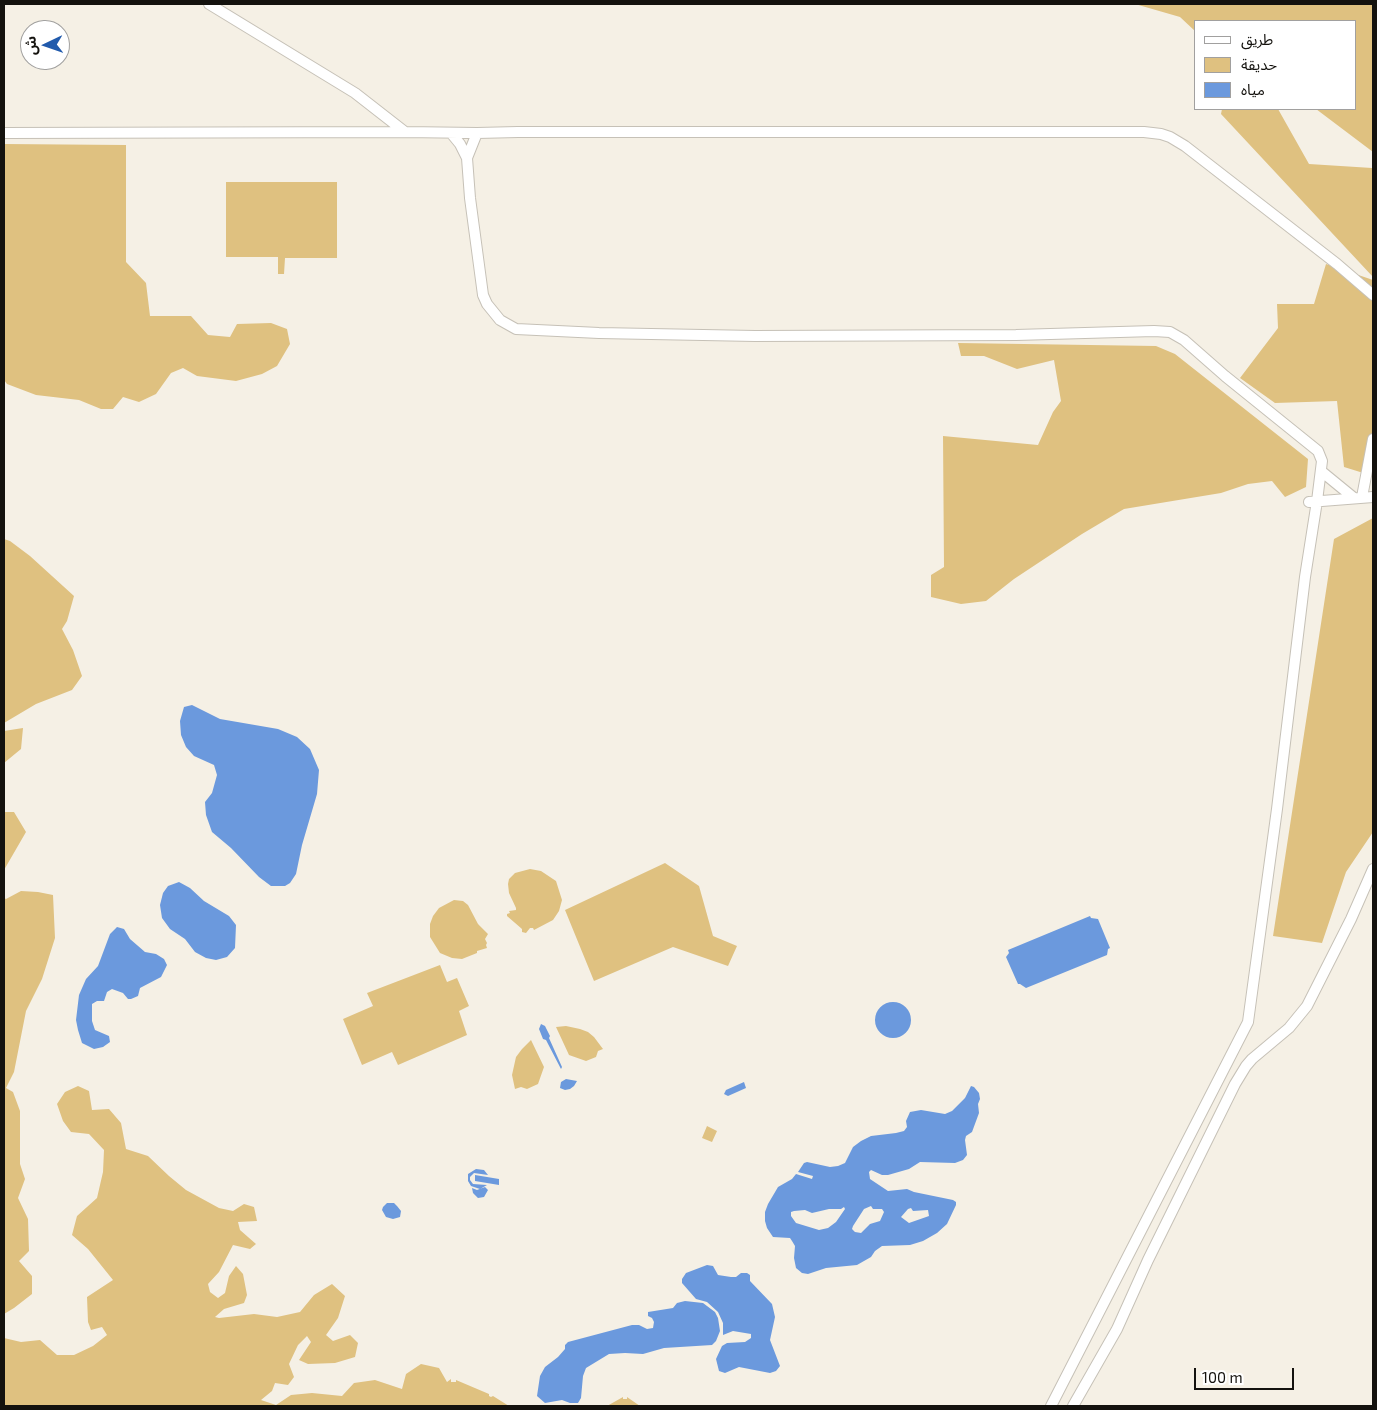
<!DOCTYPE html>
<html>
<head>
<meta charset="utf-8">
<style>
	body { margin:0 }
	#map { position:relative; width:1377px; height:1410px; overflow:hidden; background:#f5f0e5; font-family:"Exo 2","Noto Sans Arabic",sans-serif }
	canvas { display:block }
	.frame { position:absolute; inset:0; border:5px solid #14120e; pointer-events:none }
	.legend { position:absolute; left:1194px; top:20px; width:162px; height:90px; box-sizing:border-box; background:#fff; border:1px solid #a1a09f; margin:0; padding:6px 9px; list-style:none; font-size:15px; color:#14120e }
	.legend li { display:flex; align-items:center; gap:10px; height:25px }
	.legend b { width:25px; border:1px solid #a1a09f }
	.north { position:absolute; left:20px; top:20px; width:50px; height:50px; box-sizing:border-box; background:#fff; border:1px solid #a1a09f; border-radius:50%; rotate:267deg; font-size:14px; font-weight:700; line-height:20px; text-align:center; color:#14120e }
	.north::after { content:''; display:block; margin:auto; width:18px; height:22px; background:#215aac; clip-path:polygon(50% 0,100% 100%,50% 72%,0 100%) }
	.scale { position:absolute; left:1194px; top:1368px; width:100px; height:22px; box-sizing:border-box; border:2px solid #14120e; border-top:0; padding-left:6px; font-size:15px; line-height:18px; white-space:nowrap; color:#14120e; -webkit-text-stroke:4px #fff; paint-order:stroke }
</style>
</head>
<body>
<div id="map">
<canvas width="1377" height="1410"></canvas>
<div class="frame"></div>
<ul class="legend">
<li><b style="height:6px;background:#fff"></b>طريق</li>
<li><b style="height:14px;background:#dfc180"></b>حديقة</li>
<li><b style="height:14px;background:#6b99dd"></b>مياه</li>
</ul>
<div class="north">ش</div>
<div class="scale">100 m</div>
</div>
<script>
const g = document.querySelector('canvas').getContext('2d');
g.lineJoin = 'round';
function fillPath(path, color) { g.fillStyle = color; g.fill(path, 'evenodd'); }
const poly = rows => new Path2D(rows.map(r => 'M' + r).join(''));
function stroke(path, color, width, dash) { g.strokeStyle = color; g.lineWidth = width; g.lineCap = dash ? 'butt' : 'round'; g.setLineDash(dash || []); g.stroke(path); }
const green = poly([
	[1135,4,1373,4,1373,152,1316,109,1356,109,1356,21,1196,21,1196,32,1180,17],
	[1222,109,1278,109,1309,164,1372,168,1373,170,1373,277,1221,114],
	[4,144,126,145,126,262,146,283,150,316,191,316,208,335,230,337,237,324,271,323,287,329,290,344,277,366,262,374,236,381,197,376,183,368,171,373,156,394,139,402,123,397,113,409,101,409,79,400,36,395,7,384,4,380],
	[226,182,337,182,337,258,285,258,284,274,278,274,278,257,226,257],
	[1326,264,1373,280,1373,476,1344,467,1337,401,1275,403,1240,378,1278,328,1277,304,1314,304],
	[958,343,1156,346,1175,354,1308,459,1306,487,1285,497,1272,481,1248,484,1221,493,1124,509,1082,534,1014,579,986,601,961,604,931,597,931,575,944,567,943,436,1038,445,1053,412,1061,401,1054,360,1017,369,984,356,961,356],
	[1373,518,1373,832,1346,872,1322,943,1273,936,1334,539],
	[4,539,10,541,30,556,74,596,67,621,62,629,73,650,82,676,72,690,36,704,4,723],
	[23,728,21,749,4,763,4,731],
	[4,812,14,812,26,832,4,870],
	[665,863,699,886,713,936,737,946,728,966,673,947,594,981,565,910],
	[530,869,541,871,556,881,562,900,559,911,553,920,534,930,533,928,530,928,526,933,522,932,522,929,507,916,507,914,510,913,509,911,516,910,516,908,509,893,508,884,509,879,515,873],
	[21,891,38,892,53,895,55,938,42,979,26,1011,14,1072,6,1088,13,1092,20,1111,20,1164,25,1179,18,1198,28,1219,29,1251,19,1261,32,1276,32,1294,14,1308,4,1314,4,898,6,899],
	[454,900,463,901,468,905,478,924,488,934,485,939,487,943,486,945,487,948,477,951,477,953,462,959,452,958,440,953,430,937,430,924,433,916,439,908],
	[440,965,447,982,457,978,469,1006,459,1011,467,1035,398,1065,392,1052,362,1065,343,1019,373,1006,367,993],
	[566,1026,580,1029,588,1032,594,1037,603,1049,598,1051,596,1057,586,1061,569,1055,556,1027],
	[531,1040,544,1067,538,1084,527,1089,521,1087,515,1089,512,1075,516,1057,522,1049],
	[78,1086,89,1091,92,1110,109,1109,121,1123,126,1149,148,1156,169,1176,186,1190,219,1208,233,1211,244,1204,254,1207,257,1221,238,1222,240,1230,256,1244,250,1249,233,1245,219,1272,208,1284,210,1292,218,1298,225,1293,229,1276,236,1266,243,1274,247,1295,244,1303,224,1309,215,1317,219,1318,254,1314,277,1317,300,1312,314,1295,332,1284,345,1296,338,1318,326,1335,333,1341,350,1335,358,1343,355,1357,335,1363,308,1364,299,1360,311,1342,307,1336,298,1345,289,1364,294,1377,288,1385,275,1383,272,1391,261,1400,276,1405,291,1395,312,1393,342,1396,354,1383,375,1380,402,1389,406,1374,421,1364,439,1368,447,1382,451,1379,451,1382,456,1382,456,1380,489,1394,489,1396,491,1397,493,1396,509,1406,4,1406,4,1338,21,1342,40,1340,57,1355,74,1355,93,1346,107,1335,102,1327,91,1330,88,1322,87,1297,113,1280,88,1249,72,1235,77,1216,97,1198,103,1172,104,1150,89,1134,71,1132,63,1121,57,1104,65,1092],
	[707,1126,717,1131,712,1142,702,1138],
	[623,1397,623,1399,627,1399,627,1397,640,1406,607,1406]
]);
const water = poly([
	[192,705,220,719,278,729,297,737,310,749,319,770,317,794,302,845,296,874,290,883,285,886,271,886,259,877,231,848,212,832,206,815,205,802,212,793,217,775,214,765,194,756,186,747,181,735,180,721,184,707],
	[179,882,190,888,204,901,229,916,236,925,235,948,227,957,216,960,206,958,195,952,185,939,170,929,162,918,160,905,163,893,168,886],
	[1090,916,1091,918,1098,919,1110,948,1108,949,1107,955,1026,988,1020,984,1018,984,1006,957,1009,953,1008,950],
	[117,927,124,929,130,939,145,952,156,954,164,959,167,965,161,977,140,988,138,996,131,999,128,999,123,993,112,989,107,992,104,1001,97,1001,92,1004,92,1021,95,1030,109,1036,110,1042,103,1047,94,1049,82,1043,78,1030,76,1020,79,995,86,979,98,966,110,934],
	'875 1020a18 18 0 1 1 36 0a18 18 0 1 1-36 0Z',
	[541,1024,545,1026,550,1036,549,1038,562,1067,561,1069,546,1040,543,1039,539,1029],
	[566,1079,577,1081,574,1086,570,1089,565,1090,560,1088,561,1082],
	[744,1082,746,1088,728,1096,724,1094,726,1090],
	[971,1086,974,1087,979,1093,980,1099,978,1104,979,1113,972,1132,966,1136,965,1140,967,1155,963,1160,955,1163,920,1162,909,1169,888,1175,882,1175,871,1170,869,1172,870,1179,888,1191,907,1189,914,1192,953,1200,956,1202,956,1205,947,1224,937,1233,923,1241,910,1245,882,1246,875,1251,871,1257,857,1265,826,1268,808,1274,802,1273,796,1268,794,1258,795,1246,792,1241,790,1238,773,1237,767,1228,765,1221,765,1212,768,1204,778,1187,792,1179,796,1174,812,1179,813,1176,798,1172,804,1163,807,1162,830,1167,838,1166,845,1163,853,1147,861,1141,871,1136,896,1133,904,1131,907,1127,906,1121,910,1112,921,1110,945,1114,952,1111,965,1098],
	[871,1206,873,1209,882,1209,884,1212,880,1221,870,1224,861,1233,855,1232,852,1229,853,1226,864,1209],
	[844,1207,845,1209,836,1222,828,1228,819,1230,796,1223,791,1216,791,1212,794,1211,805,1210,812,1213,829,1209,841,1209],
	[911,1208,913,1211,928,1210,929,1216,909,1223,901,1217,908,1209],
	[476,1169,484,1170,488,1175,474,1173,470,1177,470,1180,473,1184,487,1185,480,1189,471,1186,468,1181,468,1174],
	[475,1175,499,1179,499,1185,475,1181],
	[485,1187,488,1190,484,1197,478,1198,473,1193,472,1188,477,1190],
	[387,1203,394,1203,397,1206,401,1211,400,1217,393,1219,386,1217,382,1210,383,1207],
	[707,1265,713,1266,718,1275,731,1277,736,1277,741,1273,747,1273,750,1275,750,1281,772,1304,775,1317,770,1340,780,1366,776,1371,770,1373,739,1367,725,1373,719,1371,716,1359,722,1346,727,1343,745,1342,751,1338,751,1334,733,1331,723,1335,723,1323,718,1312,707,1302,696,1299,682,1283,682,1279,686,1273],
	[685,1301,703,1303,715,1312,718,1318,720,1331,716,1341,712,1345,664,1348,643,1354,625,1353,609,1354,586,1368,583,1376,581,1398,578,1403,570,1403,562,1400,545,1403,537,1396,540,1376,545,1367,558,1357,565,1349,565,1345,568,1342,632,1325,639,1325,647,1329,653,1328,654,1322,652,1318,648,1316,648,1312,673,1308,677,1303]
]);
const minor = poly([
	[209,4,355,93,405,132,477,133,518,132,1144,132,1161,134,1170,137,1185,146,1337,264,1373,295],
	[4,133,405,132],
	[451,133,460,144,467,158,470,198,483,295,487,304,500,320,516,329,599,333,755,336,1016,335,1154,331,1170,332,1184,340,1225,376,1318,451,1322,461,1317,501,1305,577,1277,809,1248,1022,1051,1406],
	[467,158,477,133],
	[1321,471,1354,498],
	[1362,497,1373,439],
	[1309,502,1373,497],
	[1073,1406,1117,1329,1148,1260,1235,1084,1246,1066,1252,1059,1289,1028,1307,1006,1351,919,1373,869]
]);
fillPath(green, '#dfc180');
fillPath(water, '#6b99dd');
stroke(minor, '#c6c1b7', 12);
stroke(minor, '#fff', 10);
</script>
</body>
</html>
